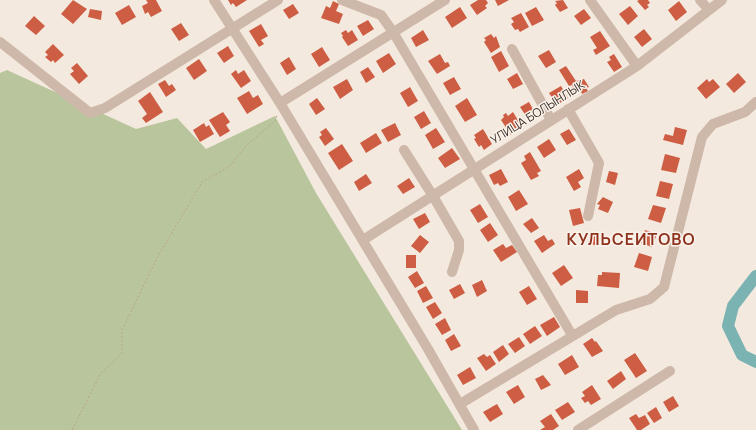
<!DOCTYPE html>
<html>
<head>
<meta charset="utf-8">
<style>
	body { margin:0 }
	canvas { display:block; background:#f4e9de }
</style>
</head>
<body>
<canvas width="756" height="430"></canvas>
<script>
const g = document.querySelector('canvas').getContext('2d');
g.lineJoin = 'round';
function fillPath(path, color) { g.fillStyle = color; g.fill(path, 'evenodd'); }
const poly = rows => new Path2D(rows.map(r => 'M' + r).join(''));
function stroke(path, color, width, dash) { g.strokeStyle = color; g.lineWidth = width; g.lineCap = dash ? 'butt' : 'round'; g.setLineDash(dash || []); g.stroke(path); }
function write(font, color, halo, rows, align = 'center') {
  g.font = font + ' Manrope,sans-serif'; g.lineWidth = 3; g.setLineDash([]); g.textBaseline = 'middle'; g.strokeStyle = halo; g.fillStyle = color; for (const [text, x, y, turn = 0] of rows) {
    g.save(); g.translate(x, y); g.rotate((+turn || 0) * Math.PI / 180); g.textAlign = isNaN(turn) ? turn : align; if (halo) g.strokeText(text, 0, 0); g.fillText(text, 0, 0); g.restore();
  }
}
const green = poly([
	[7,70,136,129,177,118,206,149,275,116,316,193,462,430,0,430,0,73]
]);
const river = poly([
	[756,276,733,306,728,326,742,355,756,362]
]);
const building = poly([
	[73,0,87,9,73,24,61,14],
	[146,0,156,0,162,11,151,17,148,12,145,14,142,6,148,3],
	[228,0,247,0,236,7,233,3,231,5],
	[478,0,486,0,488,3,485,6,487,8,477,15,470,5],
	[495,0,509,0,498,6],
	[563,0,568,8,560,12,555,5,557,3,555,1],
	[639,0,648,0,650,3,647,5,649,7,645,10,637,1],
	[333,1,339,4,336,11,343,14,339,24,321,18,326,6,330,8],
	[679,1,687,12,676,21,668,10],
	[293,4,299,13,289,19,283,10],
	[129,5,136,17,122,25,115,13],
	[630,6,638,16,628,25,619,14],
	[460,7,467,18,452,28,445,17],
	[536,7,544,20,532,26,525,13],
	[90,9,102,11,101,20,88,17],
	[584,9,591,18,581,25,574,16],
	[521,13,529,27,520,32,518,29,515,30,511,24,514,22,511,18],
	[34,16,45,26,36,35,25,26],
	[368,20,374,29,363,36,357,26],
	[181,23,189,35,179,41,171,29],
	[261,24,268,36,261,40,264,44,259,47,249,31],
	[644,29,652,39,642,47,634,37],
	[346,30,348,33,352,30,358,40,348,46,342,37,343,36,341,33],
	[423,30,429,40,416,47,411,38],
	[600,31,610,46,596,55,593,50,597,48,590,37],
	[491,34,494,38,496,36,500,47,491,53,484,42,486,40,484,38],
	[53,44,64,55,55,63,53,60,51,62,45,57,48,55,45,52],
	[228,46,234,56,224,63,217,53],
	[322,47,330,60,319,67,311,54],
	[549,50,556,62,546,68,538,56],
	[501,51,509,66,499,72,491,57],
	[389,53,396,64,383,73,376,61],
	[440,54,445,63,448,62,450,66,437,74,428,61],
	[614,54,622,67,614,72,607,62,611,60,609,57],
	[289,57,296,69,287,75,280,63],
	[199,59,207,71,194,80,186,68],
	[77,63,88,76,79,84,70,74,74,71,71,68],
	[566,66,576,81,584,79,589,87,586,88,588,91,582,94,581,91,573,96,569,90,573,87,572,85,569,86,559,70],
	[368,67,375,77,366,83,360,72],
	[236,70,238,74,244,70,251,81,241,88,231,74],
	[517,73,523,84,513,89,507,79],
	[738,73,746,82,734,93,726,84],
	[454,77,461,89,450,95,443,83],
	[347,79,353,90,340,99,333,87],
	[707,79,709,82,713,79,720,87,706,99,697,88],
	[165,80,169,86,172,84,176,90,166,97,158,84],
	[561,86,568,98,557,105,549,93],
	[410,87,418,101,408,107,400,93],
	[249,91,253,98,258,95,263,104,247,114,237,98],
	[150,92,163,112,146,123,142,118,147,114,138,101],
	[317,98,325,109,316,115,309,104],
	[467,98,477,115,465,122,455,106],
	[529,102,534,111,526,116,520,107],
	[424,111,431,123,421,129,414,117],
	[223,112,230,122,226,125,230,131,220,137,209,120],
	[513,112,522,127,511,135,501,120,504,117,503,115,506,113,508,116],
	[204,123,206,127,209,125,214,134,200,142,193,130],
	[395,123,401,135,388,142,381,130],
	[675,127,687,130,683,145,663,140,665,134,673,136],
	[326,128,334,139,325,146,319,137,322,135,320,132],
	[436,128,445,142,433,149,425,135],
	[483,129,492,144,484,150,481,145,479,147,474,139,476,138,474,135],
	[569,129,576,140,567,145,560,134],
	[376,133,382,143,366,153,360,143],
	[549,139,556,150,544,158,537,147],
	[342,144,353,161,339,170,328,153],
	[452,148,460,159,445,168,438,158],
	[530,152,541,171,537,173,539,176,531,180,521,163,526,160,524,156],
	[665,154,680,158,676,173,661,170],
	[501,169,508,182,500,186,498,183,494,185,489,175],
	[579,169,584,178,578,182,581,187,574,191,566,177],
	[609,171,618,173,615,185,606,182],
	[366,174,372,183,359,191,354,182],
	[409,178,415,187,403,194,397,186],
	[660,181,673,184,669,199,656,196],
	[519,190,528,204,516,211,508,197],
	[603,197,613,202,608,213,598,209,600,205,597,204],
	[480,204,488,217,478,223,470,210],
	[653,205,666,208,661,223,648,219],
	[580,208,584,223,573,226,569,210],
	[425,213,430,222,419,229,413,219],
	[532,218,539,228,531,233,523,224],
	[490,223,498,235,488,242,480,230],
	[645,230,657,234,652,247,641,243],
	[591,234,601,237,598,246,588,243],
	[420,235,429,242,420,253,411,246],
	[544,235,548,241,552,239,555,244,542,253,534,241],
	[503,244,506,248,512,245,517,252,501,262,493,250],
	[639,253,652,257,648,271,634,267],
	[406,255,416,255,416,268,406,268],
	[564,265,573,278,561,286,552,273],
	[417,271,424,283,415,288,408,277],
	[602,272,620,273,619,288,597,286,598,275,602,275],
	[482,280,487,291,477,297,472,285],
	[460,284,465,293,454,299,449,290],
	[426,286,433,298,423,303,417,291],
	[529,286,537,299,527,305,519,292],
	[576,290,588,291,588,303,576,303],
	[435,302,442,313,433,319,426,307],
	[554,317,560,327,547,336,540,325],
	[445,318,451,330,442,335,435,324],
	[535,326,542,336,530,344,523,334],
	[454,334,461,346,451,351,445,340],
	[519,337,525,346,515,353,508,344],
	[592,338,595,342,596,341,603,351,592,357,583,344],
	[503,345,509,354,499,362,493,352],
	[635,353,647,371,636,378,624,360],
	[484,354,487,357,490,355,496,364,486,371,477,358],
	[572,355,579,367,565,375,558,364],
	[470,367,476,378,463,385,457,375],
	[621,371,626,379,613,389,607,381],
	[543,375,551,385,541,390,535,379],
	[518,385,525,397,514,404,506,392],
	[592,385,601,399,591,405,588,401,585,403,581,398,585,396,582,392],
	[673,396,679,406,669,412,663,402],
	[568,402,575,412,562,420,555,410],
	[497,404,503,414,490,422,483,412],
	[656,407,662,418,654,423,647,413],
	[551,414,559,426,553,430,540,430,545,427,540,421],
	[636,414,639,418,645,415,650,424,641,430,637,430,629,418]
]);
const path = poly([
	[72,430,101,373,122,353,122,330,157,258,202,182,230,166,245,147,275,121,277,115]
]);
const minor = poly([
	[214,0,280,103,428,349,474,430],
	[342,0,381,15,393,32,572,335],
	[590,0,637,66],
	[700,0,709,10],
	[0,42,90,113,105,108,278,0],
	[512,49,551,120],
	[280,103,445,0],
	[568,109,599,163,588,216],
	[404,150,433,196,459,241,459,250,452,272],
	[363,240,637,66,722,0],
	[460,404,616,310,650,299,664,287,702,137,713,124,745,112,756,102],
	[578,430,670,371]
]);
const streetNames = [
	["УЛИЦА БОЛЫНЛЫК",538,113,-32]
];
const districtNames = [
	["КУЛЬСЕИТОВО",631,241]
];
fillPath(green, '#b9c59d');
stroke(river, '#7bb3b3', 12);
fillPath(building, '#cd5e44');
stroke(path, '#b9a293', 1, [2, 2]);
stroke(minor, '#cdb8a9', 10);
write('12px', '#3a2e29', '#fbf3eb', streetNames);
g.letterSpacing = '1px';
write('bold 16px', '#8e321d', '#fbf3eb', districtNames);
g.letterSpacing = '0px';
</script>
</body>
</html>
